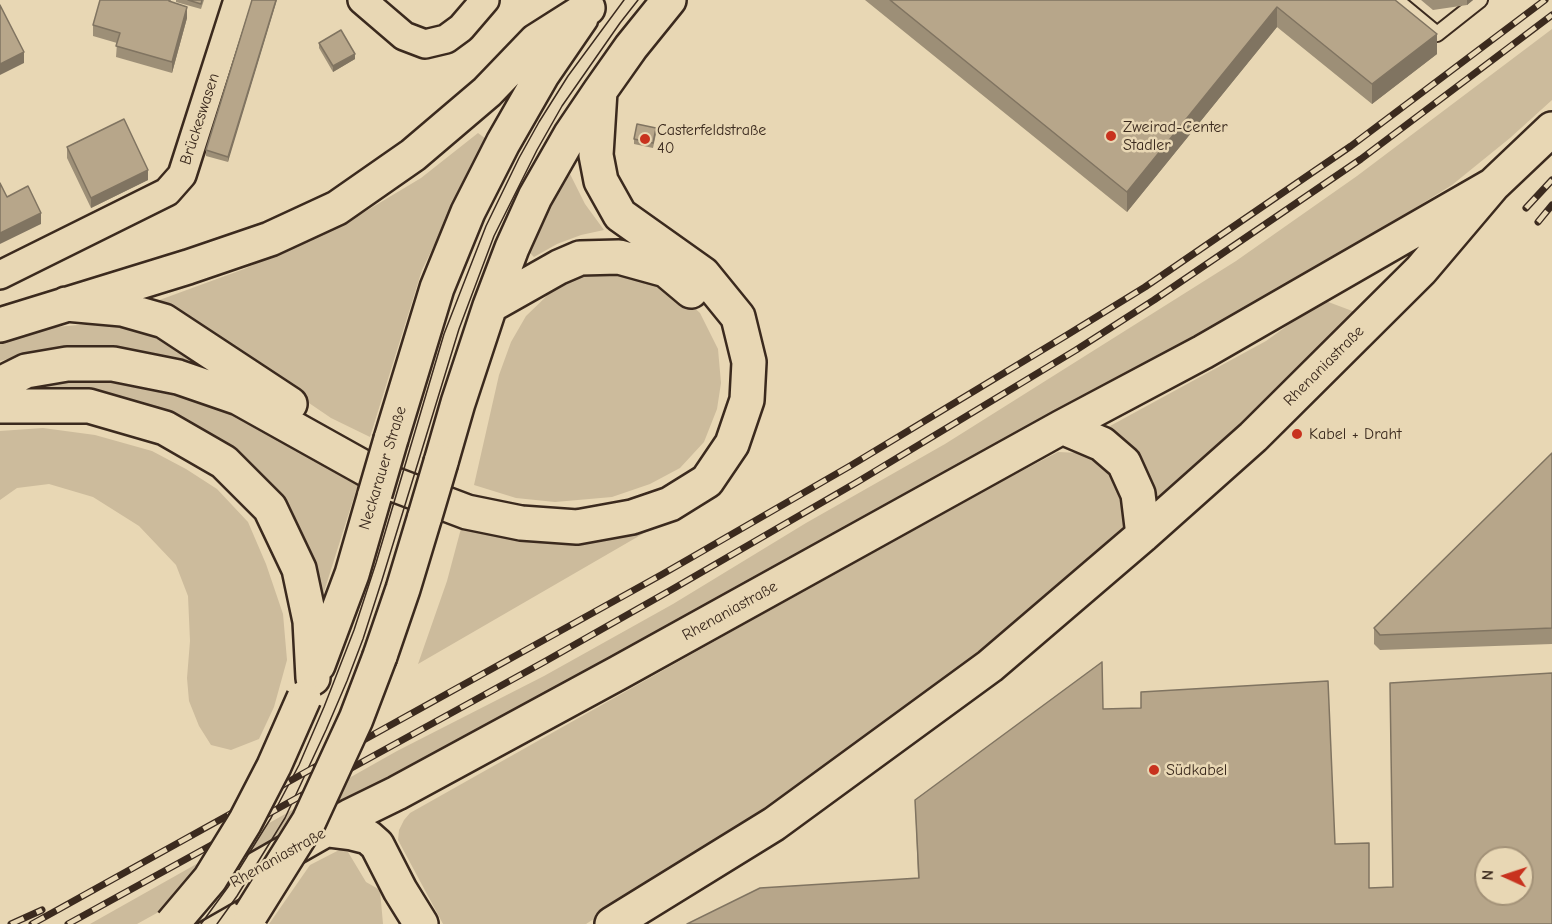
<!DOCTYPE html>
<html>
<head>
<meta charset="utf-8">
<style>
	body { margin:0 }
	#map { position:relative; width:1552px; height:924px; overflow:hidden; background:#e8d7b4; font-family:"Comic Neue",sans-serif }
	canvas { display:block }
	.north { position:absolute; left:1474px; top:846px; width:60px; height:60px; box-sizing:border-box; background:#e8d7b4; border:2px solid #a39278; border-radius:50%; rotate:273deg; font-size:16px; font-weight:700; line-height:24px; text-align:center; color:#3b2a1e }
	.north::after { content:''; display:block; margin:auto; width:21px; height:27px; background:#c8321e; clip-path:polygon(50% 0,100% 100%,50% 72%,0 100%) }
</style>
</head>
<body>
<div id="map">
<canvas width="1552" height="924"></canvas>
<div class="north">N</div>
</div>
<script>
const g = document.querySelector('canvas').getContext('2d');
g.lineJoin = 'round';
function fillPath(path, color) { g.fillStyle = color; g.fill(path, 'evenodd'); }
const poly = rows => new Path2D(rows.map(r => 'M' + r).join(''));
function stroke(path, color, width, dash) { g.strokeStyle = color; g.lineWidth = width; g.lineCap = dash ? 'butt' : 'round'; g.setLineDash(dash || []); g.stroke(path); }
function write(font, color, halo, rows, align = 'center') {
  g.font = font + ' "Comic Neue",sans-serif'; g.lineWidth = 5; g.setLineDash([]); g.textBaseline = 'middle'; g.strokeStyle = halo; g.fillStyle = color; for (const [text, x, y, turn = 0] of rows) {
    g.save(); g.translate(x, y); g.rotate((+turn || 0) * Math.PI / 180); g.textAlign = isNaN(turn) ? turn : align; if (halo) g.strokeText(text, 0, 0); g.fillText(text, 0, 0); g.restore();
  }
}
const green = poly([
	[1552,29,1552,100,1510,138,1452,185,1383,228,1123,379,137,924,90,924,397,751,544,676,673,604,806,523,945,444,1236,261,1357,176],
	[478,133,486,139,422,270,370,437,331,418,171,309,154,302,244,269,351,220,421,178],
	[570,174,585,204,604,230,581,235,557,244,534,257,528,251,546,212],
	[613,269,673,288,700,313,718,349,721,383,717,409,704,442,680,468,650,484,612,497,555,502,516,498,474,485,499,375,511,342,526,316,555,288,585,273],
	[1323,300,1355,312,1256,418,1155,508,1099,432,1266,341],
	[102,323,139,328,165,343,193,361,150,353,109,348,56,347,0,361,0,344,7,341,55,327],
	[90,381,129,385,179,392,233,413,359,481,323,595,313,558,290,506,242,454,179,416,117,399,20,391,58,383],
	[43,428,95,435,152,451,186,469,217,489,248,522,266,564,283,614,287,660,274,707,259,739,231,750,211,745,199,726,189,701,187,678,190,641,188,596,176,565,139,526,93,497,49,484,17,488,0,500,0,431],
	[1058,452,1081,453,1097,459,1111,470,1122,486,1129,518,1120,537,994,641,821,774,586,924,443,924,398,840,399,830,404,820,410,813,740,627,918,525],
	[463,521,658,525,418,664,447,581],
	[345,847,366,882,380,890,383,924,269,924,310,865]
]);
const lane = poly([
	[1396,0,1437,34,1480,0]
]);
const street = poly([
	[362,0,404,36,425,44,446,39,461,28,485,0],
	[0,275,167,192,182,175,238,0]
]);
const secondary = poly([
	[1062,427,1102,444,1124,463,1138,494,1143,535],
	[328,830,352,833,368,837,377,845,400,890,421,924],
	[185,910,350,816,397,793,618,673,1062,427,1203,352,1493,185],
	[612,924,774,824,990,666,1143,535,1253,437,1421,270,1493,185,1552,129]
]);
const primary = poly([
	[66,304,122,309,164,321,290,404],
	[490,306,559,267,580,258,619,257,666,270,691,291],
	[0,325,188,267,270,239,337,208,413,155,487,92,536,41,588,8],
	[0,384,26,371,67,364,113,364,178,377,239,398,393,484,467,512,521,523,577,527,632,517,670,504,707,481,732,444,747,400,749,362,738,317,703,274,620,215,601,181,596,155,600,91],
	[0,406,89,406,165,428,224,462,270,508,299,569,310,621,313,678],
	[391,439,437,288,468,212,503,143,542,75,581,18],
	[441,462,458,403,490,306,512,248,535,197,571,134,600,91,631,47,669,0],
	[380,656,403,589,425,516],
	[318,665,352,574,375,494]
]);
const tram = poly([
	[201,924,228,887,271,818,299,765,324,707,354,630,376,563,444,334,486,226,519,158,539,122,568,76,624,0],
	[217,924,237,896,285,818,326,730,347,681,363,639,382,580,459,329,494,236,537,150,562,106,620,23,638,0]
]);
const rail = poly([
	[1526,208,1552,180],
	[1538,222,1552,205],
	[11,924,42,910],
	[32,924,661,575,850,466,1067,335,1145,287,1351,146,1545,0],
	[68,924,544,662,671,590,859,481,1076,350,1154,300,1361,159,1552,15]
]);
const primaryBridge = poly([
	[375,494,391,439],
	[425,516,441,462],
	[251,914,309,821,356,719,380,656],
	[172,924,210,879,245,822,274,766,304,698]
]);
const wall = poly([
	[171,0,171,2,187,18,172,73,116,57,117,43,93,36,93,25],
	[176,0,204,0,201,9,176,2],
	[252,0,228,162,206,156,206,150],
	[865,0,1395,0,1437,54,1372,104,1277,27,1127,212],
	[1421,0,1473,0,1467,5,1433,10],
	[319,43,355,59,333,72,319,48],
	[656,134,653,148,634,144,634,139],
	[67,147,148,180,91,208,67,158],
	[1552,453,1552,644,1380,650,1374,644,1374,628],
	[1141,692,1335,844,1369,888,1393,887,1552,924,918,878,915,800,1103,709,1141,708]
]);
const shadedWall = poly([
	[276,0,277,0,228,162,228,157],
	[1467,0,1473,0,1467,5],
	[187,7,187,18,172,73,172,62],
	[1277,7,1277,27,1127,212,1127,192],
	[1437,34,1437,54,1372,104,1372,84],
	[24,52,24,63,0,75,0,64],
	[355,54,355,59,333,72,333,66],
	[148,170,148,180,91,208,91,198],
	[41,213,41,224,0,244,0,233]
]);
const building = poly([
	[100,0,169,0,169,1,187,7,172,62,116,46,120,33,93,25,100,0],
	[188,0,202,0,201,4,188,0],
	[252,0,276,0,228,157,206,150,252,0],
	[890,0,1395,0,1437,34,1372,84,1277,7,1127,192,890,0],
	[0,5,24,52,0,64,0,5],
	[341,30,355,54,333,66,319,43,341,30],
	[124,119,148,170,91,198,67,147,124,119],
	[637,124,656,128,653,143,634,139,637,124],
	[0,183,7,197,28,186,41,213,0,233,0,183],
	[1552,453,1552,628,1380,635,1374,628,1552,453],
	[1102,662,1103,709,1141,708,1141,692,1328,681,1335,844,1369,843,1369,888,1393,887,1390,683,1552,673,1552,924,687,924,760,888,919,878,915,800,1102,662],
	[1486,858,1522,858,1522,894,1486,894,1486,858]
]);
const markers = [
	[1111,136,6,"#c8321e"],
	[645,139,6,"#c8321e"],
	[1297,434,6,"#c8321e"],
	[1154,770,6,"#c8321e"]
];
const streetNames = [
	["Brückeswasen",200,119,-72],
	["Rhenaniastraße",1324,366,-45],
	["Neckarauer Straße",383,468,-73],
	["Rhenaniastraße",730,611,-29],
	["Rhenaniastraße",278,858,-29]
];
const poiNames = [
	["Zweirad-Center",1123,127],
	["Stadler",1123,145],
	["Casterfeldstraße",657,130],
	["40",657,148],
	["Kabel + Draht",1309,434],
	["Südkabel",1166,770]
];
fillPath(green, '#ccbb9c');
stroke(lane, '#3b2a1e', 18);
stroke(street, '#3b2a1e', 32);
stroke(secondary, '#3b2a1e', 38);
stroke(primary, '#3b2a1e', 38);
stroke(lane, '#e8d7b4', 14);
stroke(street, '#e8d7b4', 27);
stroke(secondary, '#e8d7b4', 33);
stroke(primary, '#e8d7b4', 33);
stroke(tram, '#3b2a1e', 1.5);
stroke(rail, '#3b2a1e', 7);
stroke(rail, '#e8d7b4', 4.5, [14]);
stroke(primaryBridge, '#3b2a1e', 38, []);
stroke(primaryBridge, '#e8d7b4', 33);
fillPath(wall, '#9d8f77');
fillPath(shadedWall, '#807461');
fillPath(building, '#b7a68a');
stroke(building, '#807461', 1.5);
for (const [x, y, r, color] of markers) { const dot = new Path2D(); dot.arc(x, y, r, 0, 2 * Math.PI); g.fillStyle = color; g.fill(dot); stroke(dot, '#e8d7b4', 2); }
write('16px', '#3b2a1e', '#e8d7b4', streetNames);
write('16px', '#3b2a1e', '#e8d7b4', poiNames, 'left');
</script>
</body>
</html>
